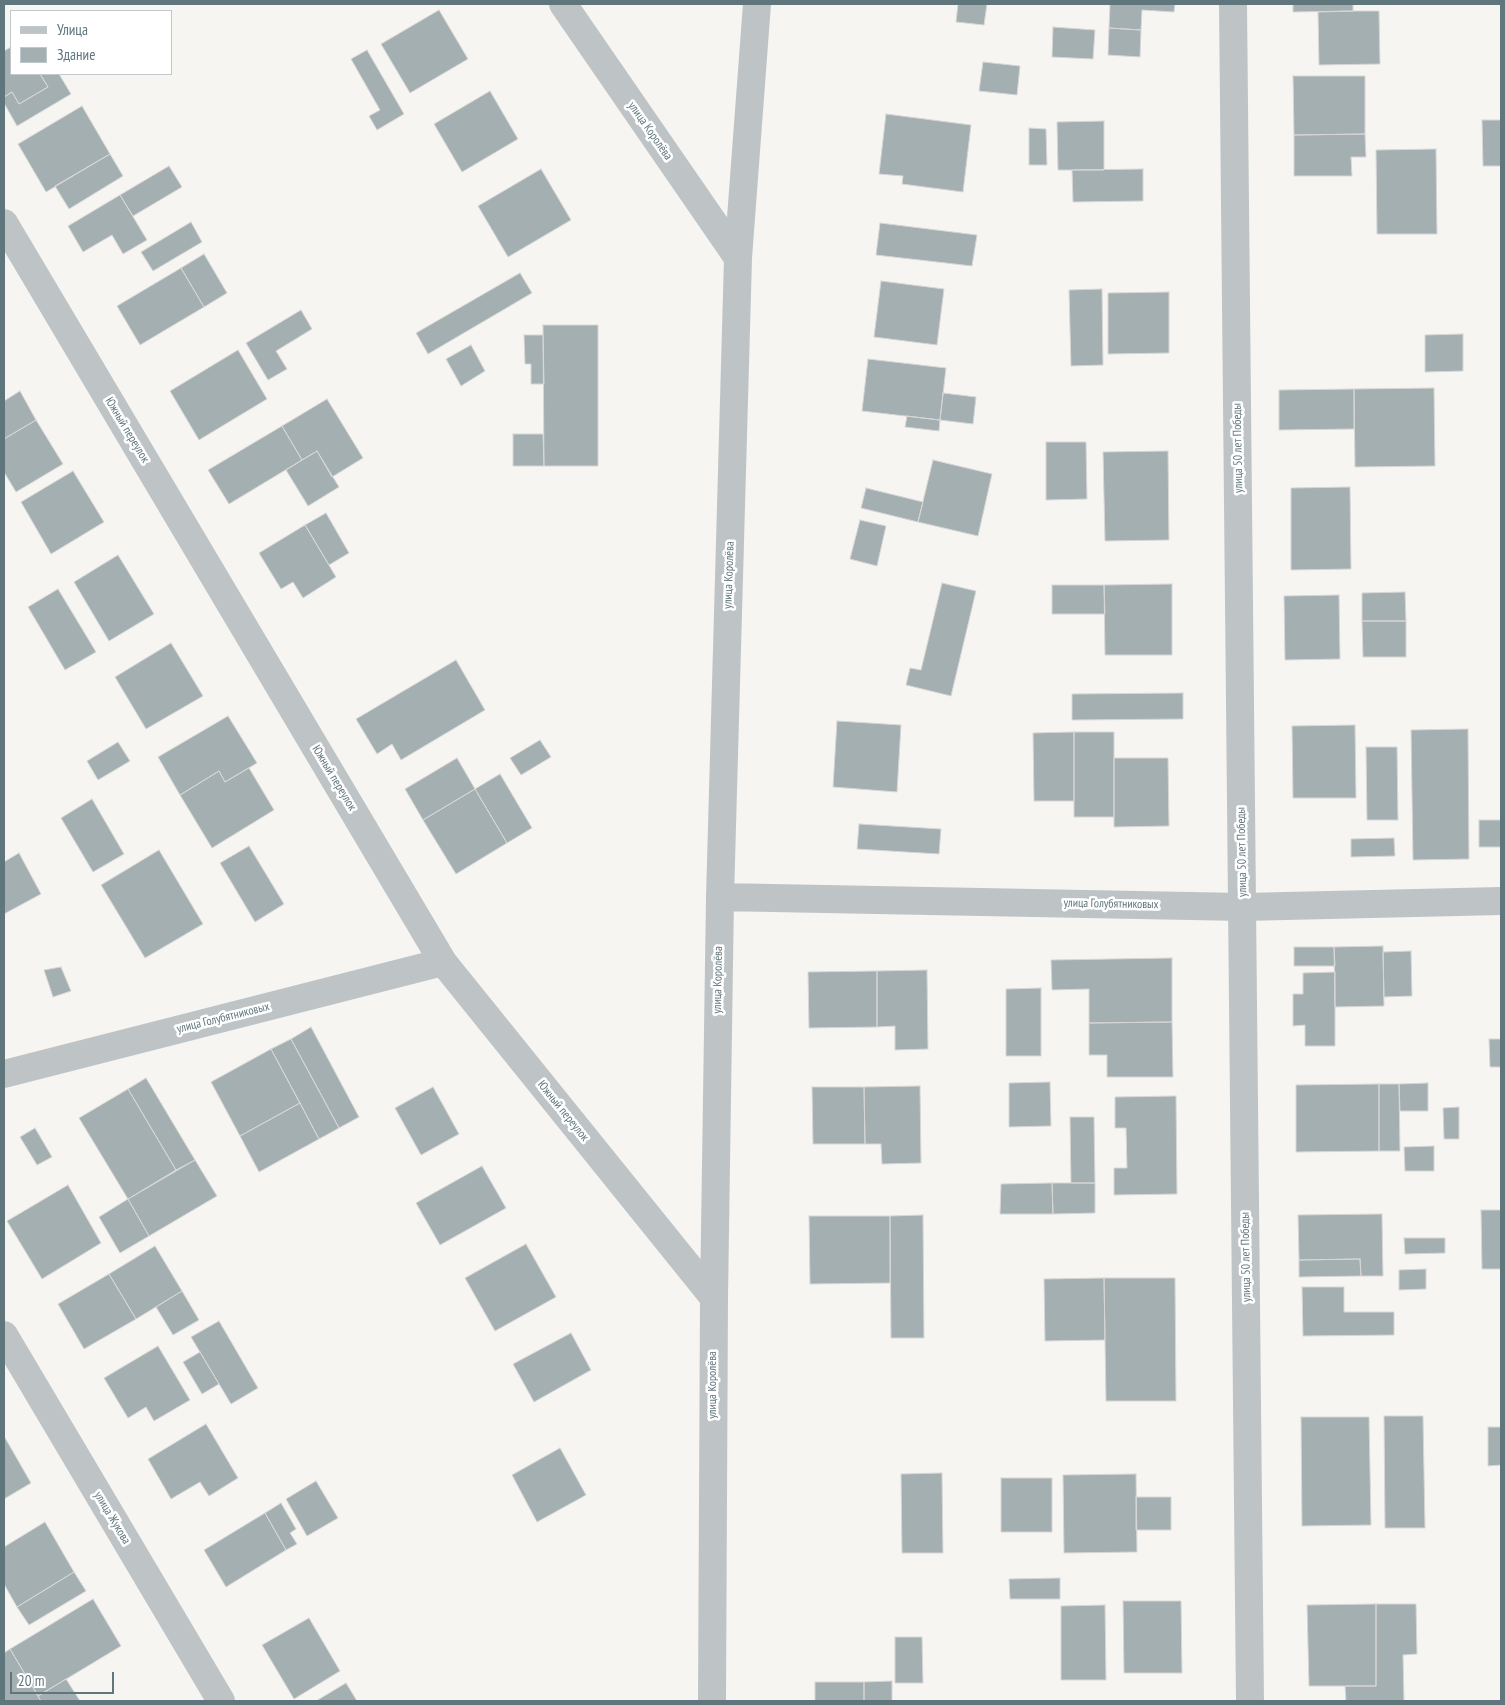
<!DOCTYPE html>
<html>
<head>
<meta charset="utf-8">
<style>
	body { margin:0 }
	#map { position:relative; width:1505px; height:1705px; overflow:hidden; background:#f6f5f2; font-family:"PT Sans Narrow",sans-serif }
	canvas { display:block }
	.frame { position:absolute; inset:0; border:5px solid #60767d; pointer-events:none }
	.legend { position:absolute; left:10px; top:10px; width:162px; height:65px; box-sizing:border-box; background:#fff; border:1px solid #bfc8cb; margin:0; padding:6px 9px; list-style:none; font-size:15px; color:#60767d }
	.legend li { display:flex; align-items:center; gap:10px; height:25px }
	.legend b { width:25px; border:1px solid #bfc8cb }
	.scale { position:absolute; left:10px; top:1672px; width:104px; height:22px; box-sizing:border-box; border:2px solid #60767d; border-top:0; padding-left:6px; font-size:15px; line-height:18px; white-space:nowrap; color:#60767d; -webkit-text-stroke:4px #fff; paint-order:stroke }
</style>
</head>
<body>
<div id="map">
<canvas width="1505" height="1705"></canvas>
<div class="frame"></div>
<ul class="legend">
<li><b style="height:6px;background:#bec4c6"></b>Улица</li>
<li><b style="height:14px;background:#a3afb1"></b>Здание</li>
</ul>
<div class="scale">20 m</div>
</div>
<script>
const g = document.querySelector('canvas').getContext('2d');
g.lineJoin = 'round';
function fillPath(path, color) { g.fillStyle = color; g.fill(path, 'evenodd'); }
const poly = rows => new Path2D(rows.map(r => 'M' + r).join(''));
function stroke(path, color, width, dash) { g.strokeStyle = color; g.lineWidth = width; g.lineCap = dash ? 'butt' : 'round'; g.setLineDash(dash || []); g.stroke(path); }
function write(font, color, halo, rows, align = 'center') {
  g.font = font + ' "PT Sans Narrow",sans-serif'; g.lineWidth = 5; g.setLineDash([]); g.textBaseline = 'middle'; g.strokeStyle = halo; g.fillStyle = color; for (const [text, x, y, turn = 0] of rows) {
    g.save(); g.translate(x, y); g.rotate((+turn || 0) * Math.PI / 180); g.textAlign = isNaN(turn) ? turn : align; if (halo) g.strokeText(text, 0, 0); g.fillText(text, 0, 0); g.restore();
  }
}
const building = poly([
	[958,4,987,4,984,25,956,22,958,4],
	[1110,4,1175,4,1174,12,1142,10,1141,30,1109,28,1110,4],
	[1293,4,1353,4,1353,11,1293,12,1293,4],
	[439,10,468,59,410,93,381,44,439,10],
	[1353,11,1379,11,1380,64,1319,65,1318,12,1353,11],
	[1053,27,1095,30,1093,59,1052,57,1053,27],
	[1109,28,1141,30,1140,57,1108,55,1109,28],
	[11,47,11,74,40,74,48,87,19,104,12,92,4,97,4,51,11,47],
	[367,50,404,114,377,130,369,116,380,110,351,59,367,50],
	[983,62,1020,66,1017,95,979,91,983,62],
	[40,74,59,74,71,94,17,126,4,103,4,97,12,92,19,104,48,87,40,74],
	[1293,76,1365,76,1365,134,1294,135,1293,76],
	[490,91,518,139,462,172,434,124,490,91],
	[82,106,110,154,46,192,18,144,82,106],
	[886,114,971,125,963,192,902,184,903,176,879,174,886,114],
	[1482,120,1501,120,1501,166,1483,166,1482,120],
	[1104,121,1104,170,1058,170,1057,122,1104,121],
	[1029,128,1046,129,1047,165,1029,165,1029,128],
	[1365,134,1366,157,1351,157,1352,176,1294,176,1294,135,1365,134],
	[1436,149,1437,234,1377,234,1376,150,1436,149],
	[110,154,123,176,69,209,55,186,110,154],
	[169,166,182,187,133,216,120,195,169,166],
	[541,169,571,220,508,257,478,206,541,169],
	[1143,169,1143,201,1073,202,1072,170,1143,169],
	[120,195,147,240,123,254,112,235,83,252,68,226,120,195],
	[191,222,202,242,153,271,141,252,191,222],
	[880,223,977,235,972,266,876,255,880,223],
	[204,254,227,293,204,307,181,268,204,254],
	[181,268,204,307,140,345,117,306,181,268],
	[520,273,532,293,428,354,416,333,520,273],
	[881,281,944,289,937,345,874,337,881,281],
	[1102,289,1103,365,1071,366,1069,290,1102,289],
	[1169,292,1169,353,1108,354,1108,293,1169,292],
	[301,310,312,329,276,351,287,369,268,380,246,343,301,310],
	[543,325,598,325,598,466,544,466,543,325],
	[1463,334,1463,371,1425,372,1425,335,1463,334],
	[524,335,543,335,544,384,531,384,531,364,525,364,524,335],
	[471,345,485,371,461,386,446,359,471,345],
	[238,350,267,399,199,440,170,391,238,350],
	[868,359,946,368,940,420,862,411,868,359],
	[1434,388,1435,466,1355,467,1354,389,1434,388],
	[1354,389,1354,429,1279,430,1279,390,1354,389],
	[20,391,36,420,4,439,4,401,20,391],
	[943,393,976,397,973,424,940,420,943,393],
	[327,399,363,458,332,477,317,451,302,460,282,426,327,399],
	[907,416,940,420,939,431,905,427,907,416],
	[36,420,63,464,16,492,4,472,4,439,36,420],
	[282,426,302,460,229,504,208,470,282,426],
	[513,434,543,434,544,466,513,466,513,434],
	[1046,442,1086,442,1087,499,1046,500,1046,442],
	[317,451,339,487,308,506,286,470,317,451],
	[1168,451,1169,540,1105,541,1103,452,1168,451],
	[933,460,992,474,978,536,918,522,933,460],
	[73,471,104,522,51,554,21,502,73,471],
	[1350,487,1351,569,1291,570,1291,488,1350,487],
	[866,488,923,502,918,522,861,508,866,488],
	[326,513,349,553,329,565,305,525,326,513],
	[860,520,886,526,877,566,850,559,860,520],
	[305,525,336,577,303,598,293,582,281,589,259,553,305,525],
	[118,555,154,614,109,641,74,582,118,555],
	[942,583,976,591,951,696,906,685,910,668,921,670,942,583],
	[1172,584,1172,655,1105,655,1104,585,1172,584],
	[1052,585,1104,585,1105,614,1052,614,1052,585],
	[58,589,96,652,65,670,28,607,58,589],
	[1405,592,1406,621,1362,621,1362,593,1405,592],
	[1339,595,1340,659,1285,660,1284,596,1339,595],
	[1362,621,1406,621,1406,657,1363,657,1362,621],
	[171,643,203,696,146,729,115,677,171,643],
	[456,660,485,710,401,760,392,744,377,754,356,719,456,660],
	[1183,693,1183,719,1072,720,1072,694,1183,693],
	[228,716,257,763,225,782,219,771,180,795,158,757,228,716],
	[837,721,901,725,897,792,833,787,837,721],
	[1355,725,1356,798,1293,798,1292,726,1355,725],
	[1468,729,1469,859,1413,860,1411,730,1468,729],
	[1074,732,1074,801,1034,801,1033,733,1074,732],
	[1074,732,1114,732,1114,817,1074,817,1074,732],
	[540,740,551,757,521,775,510,758,540,740],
	[118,742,130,761,98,780,87,761,118,742],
	[1366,747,1397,747,1398,820,1367,820,1366,747],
	[457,758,475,789,423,820,405,789,457,758],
	[1114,758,1168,758,1169,826,1114,827,1114,758],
	[249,768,274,810,212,848,180,795,219,771,225,782,249,768],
	[500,774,532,828,507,843,475,789,500,774],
	[475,789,507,843,456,874,423,820,475,789],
	[92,799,124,854,93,872,61,818,92,799],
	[1479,820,1501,820,1501,847,1479,847,1479,820],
	[859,824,941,829,939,854,857,849,859,824],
	[1394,838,1395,856,1351,857,1351,839,1394,838],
	[249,846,284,904,255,922,220,863,249,846],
	[159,850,203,924,145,958,101,885,159,850],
	[19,853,41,894,4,914,4,862,19,853],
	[1383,946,1384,1006,1335,1007,1334,947,1383,946],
	[1294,947,1334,947,1335,966,1294,966,1294,947],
	[1411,951,1412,996,1384,997,1383,952,1411,951],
	[1172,958,1172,1022,1089,1023,1089,989,1052,990,1051,960,1172,958],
	[61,967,71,991,53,997,44,970,61,967],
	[927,970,928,1049,895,1050,895,1026,877,1027,877,971,927,970],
	[877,971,877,1027,809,1028,808,972,877,971],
	[1335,972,1335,1046,1305,1046,1305,1025,1293,1026,1293,994,1303,994,1303,973,1335,972],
	[1041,988,1041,1056,1006,1056,1006,989,1041,988],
	[1172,1022,1173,1077,1107,1077,1107,1055,1089,1055,1089,1023,1172,1022],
	[311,1027,359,1117,339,1128,291,1039,311,1027],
	[291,1039,339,1128,319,1139,271,1049,291,1039],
	[1489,1039,1501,1039,1501,1067,1490,1067,1489,1039],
	[271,1049,300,1103,240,1136,211,1082,271,1049],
	[146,1078,195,1160,176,1170,128,1089,146,1078],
	[1050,1082,1051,1126,1009,1127,1009,1083,1050,1082],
	[1428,1083,1428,1111,1400,1111,1399,1084,1428,1083],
	[1379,1084,1379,1151,1296,1152,1296,1085,1379,1084],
	[1379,1084,1399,1084,1400,1151,1379,1151,1379,1084],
	[920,1086,921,1163,882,1164,881,1144,865,1144,864,1087,920,1086],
	[433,1087,459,1134,421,1155,395,1108,433,1087],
	[812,1087,864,1087,865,1144,813,1144,812,1087],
	[128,1089,176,1170,128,1199,79,1118,128,1089],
	[1176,1096,1177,1194,1114,1195,1114,1168,1127,1168,1126,1128,1115,1128,1115,1097,1176,1096],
	[300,1103,319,1139,259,1172,240,1136,300,1103],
	[1459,1107,1459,1139,1444,1139,1443,1108,1459,1107],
	[1070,1117,1094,1117,1095,1183,1071,1183,1070,1117],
	[35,1128,52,1157,37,1165,20,1137,35,1128],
	[1434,1146,1434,1171,1405,1171,1404,1147,1434,1146],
	[195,1160,217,1196,149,1236,128,1199,195,1160],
	[482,1166,506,1208,440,1245,416,1203,482,1166],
	[1052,1183,1053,1214,1000,1214,1001,1184,1052,1183],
	[1052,1183,1095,1183,1095,1213,1053,1214,1052,1183],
	[68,1185,101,1243,42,1279,7,1221,68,1185],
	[128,1199,149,1236,120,1253,99,1217,128,1199],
	[1481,1210,1501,1210,1501,1269,1482,1269,1481,1210],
	[1382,1214,1383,1276,1361,1276,1360,1259,1299,1260,1298,1215,1382,1214],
	[923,1215,924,1338,891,1338,890,1216,923,1215],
	[809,1216,890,1216,890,1283,810,1284,809,1216],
	[1404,1238,1445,1238,1445,1253,1405,1254,1404,1238],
	[526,1244,556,1297,495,1331,465,1278,526,1244],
	[155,1246,182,1291,136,1319,109,1274,155,1246],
	[1360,1259,1361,1276,1299,1277,1299,1260,1360,1259],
	[1426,1269,1426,1289,1399,1290,1399,1270,1426,1269],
	[109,1274,136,1319,84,1349,58,1304,109,1274],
	[1104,1278,1175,1278,1176,1401,1106,1401,1104,1278],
	[1104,1278,1105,1340,1045,1341,1044,1279,1104,1278],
	[1302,1287,1344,1287,1344,1312,1394,1312,1394,1335,1303,1336,1302,1287],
	[182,1291,199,1320,173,1335,156,1307,182,1291],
	[219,1321,258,1388,231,1404,191,1337,219,1321],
	[571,1333,591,1370,534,1402,513,1364,571,1333],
	[158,1346,190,1400,154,1421,146,1407,128,1418,104,1378,158,1346],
	[200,1352,219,1384,202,1394,183,1362,200,1352],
	[1384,1416,1423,1416,1425,1528,1385,1528,1384,1416],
	[1301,1417,1369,1417,1371,1525,1302,1526,1301,1417],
	[206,1424,238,1478,209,1496,200,1482,171,1499,148,1459,206,1424],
	[1488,1427,1501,1427,1501,1465,1488,1466,1488,1427],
	[4,1436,31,1483,4,1499,4,1436],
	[560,1448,586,1495,537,1522,512,1475,560,1448],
	[942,1473,943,1553,902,1553,901,1474,942,1473],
	[1136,1474,1137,1552,1064,1553,1063,1475,1136,1474],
	[1001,1478,1052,1478,1052,1532,1001,1532,1001,1478],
	[316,1481,338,1518,307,1536,286,1499,316,1481],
	[1136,1497,1171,1497,1171,1530,1136,1530,1136,1497],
	[281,1503,296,1529,290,1533,297,1544,286,1550,265,1513,281,1503],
	[265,1513,286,1550,226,1587,204,1550,265,1513],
	[45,1522,74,1572,17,1607,4,1584,4,1547,45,1522],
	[74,1572,86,1591,29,1625,17,1607,74,1572],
	[1060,1578,1060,1599,1010,1599,1009,1579,1060,1578],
	[93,1599,121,1646,38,1696,10,1649,93,1599],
	[1123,1601,1181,1601,1182,1673,1124,1673,1123,1601],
	[1376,1604,1376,1686,1309,1686,1307,1605,1376,1604],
	[1376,1604,1416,1604,1417,1654,1403,1655,1404,1701,1346,1701,1345,1686,1376,1686,1376,1604],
	[1105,1605,1106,1680,1061,1680,1061,1606,1105,1605],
	[309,1618,340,1671,294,1699,262,1645,309,1618],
	[895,1637,922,1637,923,1683,895,1683,895,1637],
	[10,1649,38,1696,41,1701,4,1701,4,1653,10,1649],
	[66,1679,80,1701,41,1701,38,1696,66,1679],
	[892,1681,892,1701,864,1701,864,1682,892,1681],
	[815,1682,864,1682,864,1701,815,1701,815,1682],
	[346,1683,357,1701,316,1701,346,1683]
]);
const minor = poly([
	[563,4,738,258],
	[1233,4,1250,1701],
	[4,223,443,962,714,1298],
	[720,897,1243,907,1501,901],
	[4,1074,443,962],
	[4,1335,221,1701],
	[712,1701,714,1298,720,897,738,258,757,4]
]);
const streetNames = [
	["улица Королёва",650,131,55],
	["Южный переулок",127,430,59],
	["улица 50 лет Победы",1238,448,-91],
	["улица Королёва",729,575,-88],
	["Южный переулок",334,778,59],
	["улица 50 лет Победы",1242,852,-91],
	["улица Голубятниковых",1111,904,1],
	["улица Королёва",718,980,-89],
	["улица Голубятниковых",223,1018,-14],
	["Южный переулок",563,1111,51],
	["улица 50 лет Победы",1246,1257,-91],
	["улица Королёва",713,1385,-90],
	["улица Жукова",112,1518,59]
];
fillPath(building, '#a3afb1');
stroke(building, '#d7d6d5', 1);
stroke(minor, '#bec4c6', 28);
write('12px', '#60767d', '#fff', streetNames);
</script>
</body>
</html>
